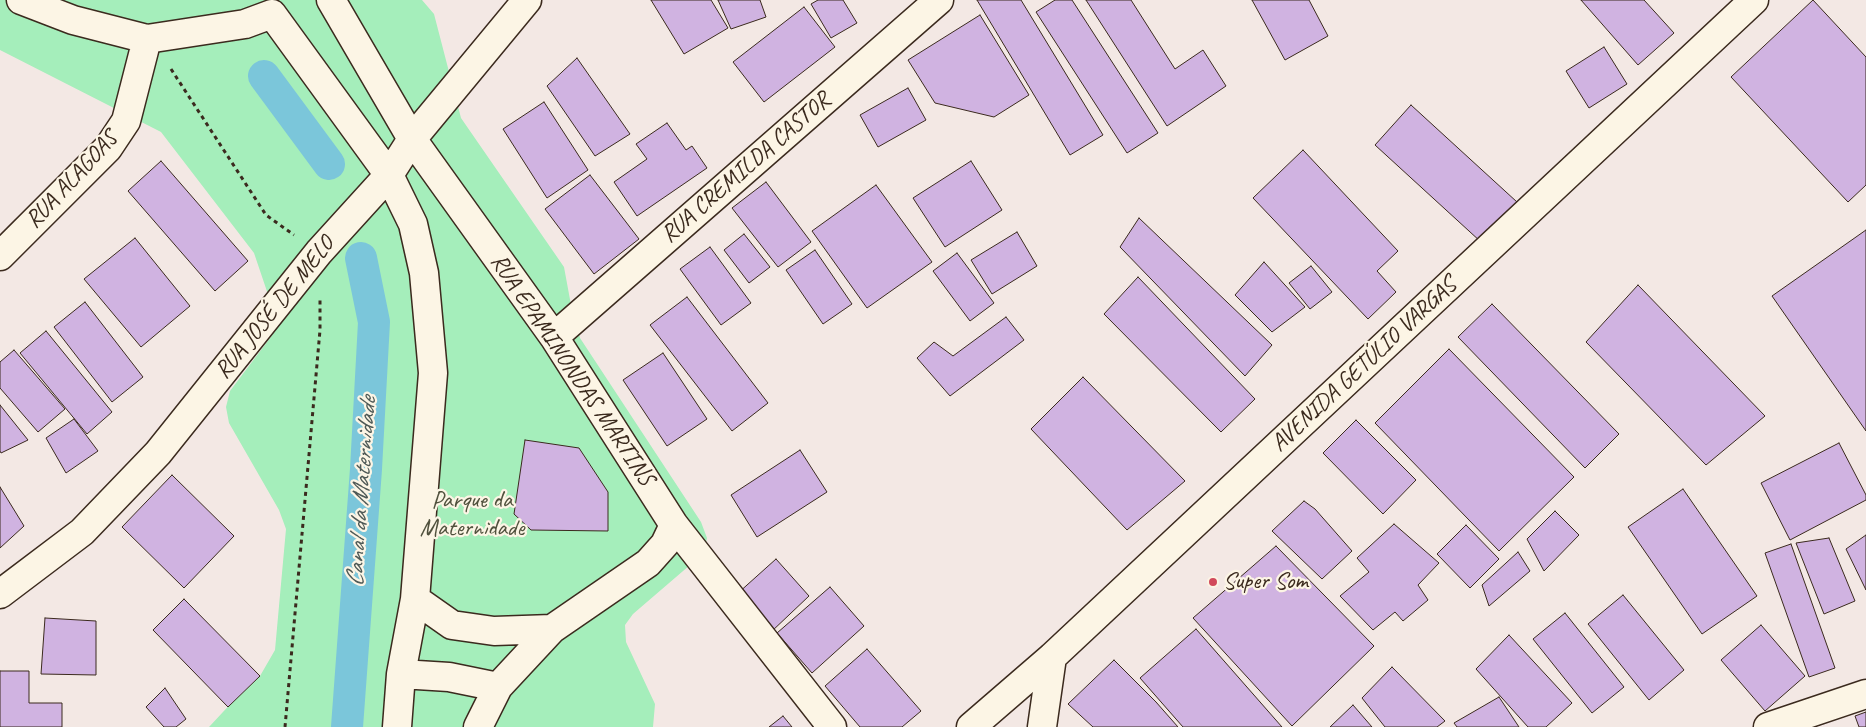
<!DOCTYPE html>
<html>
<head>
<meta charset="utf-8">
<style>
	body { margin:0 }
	canvas { display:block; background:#f3e8e4 }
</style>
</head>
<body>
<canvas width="1866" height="727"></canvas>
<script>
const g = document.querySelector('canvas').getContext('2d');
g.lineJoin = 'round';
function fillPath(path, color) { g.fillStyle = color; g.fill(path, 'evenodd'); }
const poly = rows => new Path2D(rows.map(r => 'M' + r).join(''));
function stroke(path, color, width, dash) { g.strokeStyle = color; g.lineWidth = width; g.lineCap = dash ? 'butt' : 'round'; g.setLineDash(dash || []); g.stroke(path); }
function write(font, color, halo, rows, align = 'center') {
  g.font = font + ' Caveat,sans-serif'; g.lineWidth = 4.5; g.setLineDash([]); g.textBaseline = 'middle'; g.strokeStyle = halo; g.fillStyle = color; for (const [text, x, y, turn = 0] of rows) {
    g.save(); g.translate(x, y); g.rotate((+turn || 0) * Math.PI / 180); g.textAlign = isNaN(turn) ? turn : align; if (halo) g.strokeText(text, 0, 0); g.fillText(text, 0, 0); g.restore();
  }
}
const green = poly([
	[0,0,422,0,434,14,461,118,564,267,571,305,580,338,701,522,707,538,704,553,633,614,625,625,626,642,655,704,653,727,209,727,236,698,260,676,275,650,286,529,279,510,229,423,226,407,230,391,273,334,277,321,254,253,161,132,0,50]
]);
const canal = poly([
	[264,76,329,164],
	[347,727,366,469,374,322,361,258]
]);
const building = poly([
	[651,0,711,0,728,28,684,54,651,0],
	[718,0,760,0,766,17,731,29,718,0],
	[818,0,843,0,857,23,831,38,811,4,818,0],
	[977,0,1021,0,1103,135,1070,155,977,0],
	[1055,0,1072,0,1158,133,1127,153,1036,12,1055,0],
	[1086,0,1131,0,1175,69,1203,50,1226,86,1167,126,1086,0],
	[1252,0,1309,0,1328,36,1285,60,1252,0],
	[1581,0,1644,0,1674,33,1638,65,1581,0],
	[1813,0,1866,57,1866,185,1848,202,1731,77,1813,0],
	[804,7,835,47,764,102,733,62,804,7],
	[980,15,1029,95,994,117,935,103,908,60,980,15],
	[1604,47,1627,84,1589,108,1566,71,1604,47],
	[577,58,630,134,595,156,547,86,577,58],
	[908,88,926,120,878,147,860,115,908,88],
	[544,102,588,170,547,198,503,129,544,102],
	[1411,105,1517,202,1481,242,1375,145,1411,105],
	[667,123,686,150,692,146,707,168,637,216,614,182,647,159,636,144,667,123],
	[1303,150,1398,251,1377,271,1396,292,1368,319,1253,198,1303,150],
	[161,161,248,261,215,291,128,191,161,161],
	[971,161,1002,210,945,247,913,198,971,161],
	[590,175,639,239,594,274,545,209,590,175],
	[766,182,811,242,778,267,732,208,766,182],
	[876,185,932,262,867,308,812,231,876,185],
	[1139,218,1272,345,1245,376,1120,247,1139,218],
	[1866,230,1866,431,1772,296,1866,230],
	[1017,232,1037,266,992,294,971,260,1017,232],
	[744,234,770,267,749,283,724,250,744,234],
	[135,238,190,306,141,347,84,279,135,238],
	[710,247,751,303,721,325,680,269,710,247],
	[815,250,852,304,823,324,786,270,815,250],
	[957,253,994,303,970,321,933,271,957,253],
	[1264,262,1305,307,1272,332,1235,295,1264,262],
	[1311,266,1332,292,1310,309,1289,283,1311,266],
	[1138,277,1255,399,1221,432,1104,314,1138,277],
	[1638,285,1765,416,1706,465,1586,342,1638,285],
	[687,297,768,403,732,431,650,325,687,297],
	[85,302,143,377,112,402,54,327,85,302],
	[1492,304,1619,434,1585,468,1458,337,1492,304],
	[1006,317,1024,340,950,396,917,358,934,342,953,356,1006,317],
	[46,331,112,412,87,434,20,353,46,331],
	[1449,349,1574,477,1499,551,1375,423,1449,349],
	[14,350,65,409,38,432,0,388,0,362,14,350],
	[663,353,707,419,667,446,623,380,663,353],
	[1083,377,1185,481,1127,530,1031,429,1083,377],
	[0,405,28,440,1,453,0,451,0,405],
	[74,419,98,451,66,473,46,438,74,419],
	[1356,420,1416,480,1383,514,1323,453,1356,420],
	[525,440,579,448,608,492,608,531,531,530,514,514,525,440],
	[1839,443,1866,495,1866,500,1790,540,1761,483,1839,443],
	[800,450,827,492,757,537,731,495,800,450],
	[172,475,234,536,184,588,122,527,172,475],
	[0,487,24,526,0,548,0,487],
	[1683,489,1757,596,1702,634,1628,527,1683,489],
	[1304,501,1315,509,1352,551,1322,579,1272,531,1304,501],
	[1555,511,1579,535,1544,571,1527,539,1555,511],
	[1394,524,1439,563,1418,585,1428,600,1403,621,1395,612,1373,630,1340,596,1369,572,1357,558,1394,524],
	[1466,525,1499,559,1470,588,1437,554,1466,525],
	[1866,535,1866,590,1846,549,1866,535],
	[1829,538,1855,601,1824,614,1796,543,1829,538],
	[1791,544,1835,668,1809,677,1765,553,1791,544],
	[1276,546,1374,646,1292,726,1193,618,1276,546],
	[1518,552,1530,571,1489,606,1482,585,1518,552],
	[776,559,809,596,771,632,737,594,776,559],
	[830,587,864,626,812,673,777,633,830,587],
	[1623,595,1684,670,1649,700,1588,624,1623,595],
	[184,599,260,676,228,707,153,630,184,599],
	[1565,613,1624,687,1592,713,1533,639,1565,613],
	[45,618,96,621,96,675,41,674,45,618],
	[1761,625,1805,676,1765,711,1721,660,1761,625],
	[1196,629,1282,727,1183,727,1140,678,1196,629],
	[1509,635,1572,703,1546,727,1528,727,1476,669,1509,635],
	[867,649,921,711,902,727,860,727,825,686,867,649],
	[1114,660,1156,702,1178,727,1093,727,1068,704,1114,660],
	[1392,667,1445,721,1437,727,1385,727,1362,698,1392,667],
	[0,671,29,671,29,703,62,703,62,727,0,727,0,671],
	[165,688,186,719,176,727,164,727,146,707,165,688],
	[1499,697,1519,727,1457,727,1454,723,1499,697],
	[1353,705,1372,727,1330,727,1353,705],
	[1866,712,1866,727,1859,727,1855,716,1866,712],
	[783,716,792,727,769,727,783,716]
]);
const path = poly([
	[171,69,266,215,294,235],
	[285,727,320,330,320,300]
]);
const minor = poly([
	[21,0,73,20,147,39,245,24,272,14,389,175,413,224,424,273,433,373,415,599,401,674,397,727],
	[331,0,412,139,554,337,674,525,832,727],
	[0,256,108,148,126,121,147,39],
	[554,337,939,0],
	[0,594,82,532,158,453,319,252,389,175,412,139,527,0],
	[415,599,452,625,494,631,552,629],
	[401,674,449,677,498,687],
	[478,727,498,687,552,629,648,563,665,544,674,525],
	[971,727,1052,657,1754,0],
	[1042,727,1052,657],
	[1768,727,1866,694]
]);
const markers = [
	[1213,582,5,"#d1495b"]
];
const streetNames = [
	["RUA CREMILDA CASTOR",746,168,-41],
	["RUA ALAGOAS",72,180,-47],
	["RUA JOSÉ DE MELO",275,308,-51],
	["AVENIDA GETÚLIO VARGAS",1364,365,-43],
	["RUA EPAMINONDAS MARTINS",572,370,56]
];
const parkNames = [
	["Parque da",472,501],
	["Maternidade",472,529]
];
const poiNames = [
	["Super Som",1223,582]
];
const waterNames = [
	["Canal da Maternidade",362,492,-86]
];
fillPath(green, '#a5eebb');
stroke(canal, '#7bc6da', 32);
fillPath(building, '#d0b3e1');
stroke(building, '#3b2a1e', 1);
stroke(minor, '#3b2a1e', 31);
stroke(path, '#3b2a1e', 3, [4, 4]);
stroke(minor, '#fcf5e5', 28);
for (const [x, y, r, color] of markers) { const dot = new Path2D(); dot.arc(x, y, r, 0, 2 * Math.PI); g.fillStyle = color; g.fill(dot); stroke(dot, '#fcf5e5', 2); }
write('24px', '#3b2a1e', '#fcf5e5', streetNames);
write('24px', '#50513d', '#fcf5e5', parkNames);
write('24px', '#3b2a1e', '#fcf5e5', poiNames, 'left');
write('italic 25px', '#4e5956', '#fcf5e5', waterNames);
</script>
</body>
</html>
